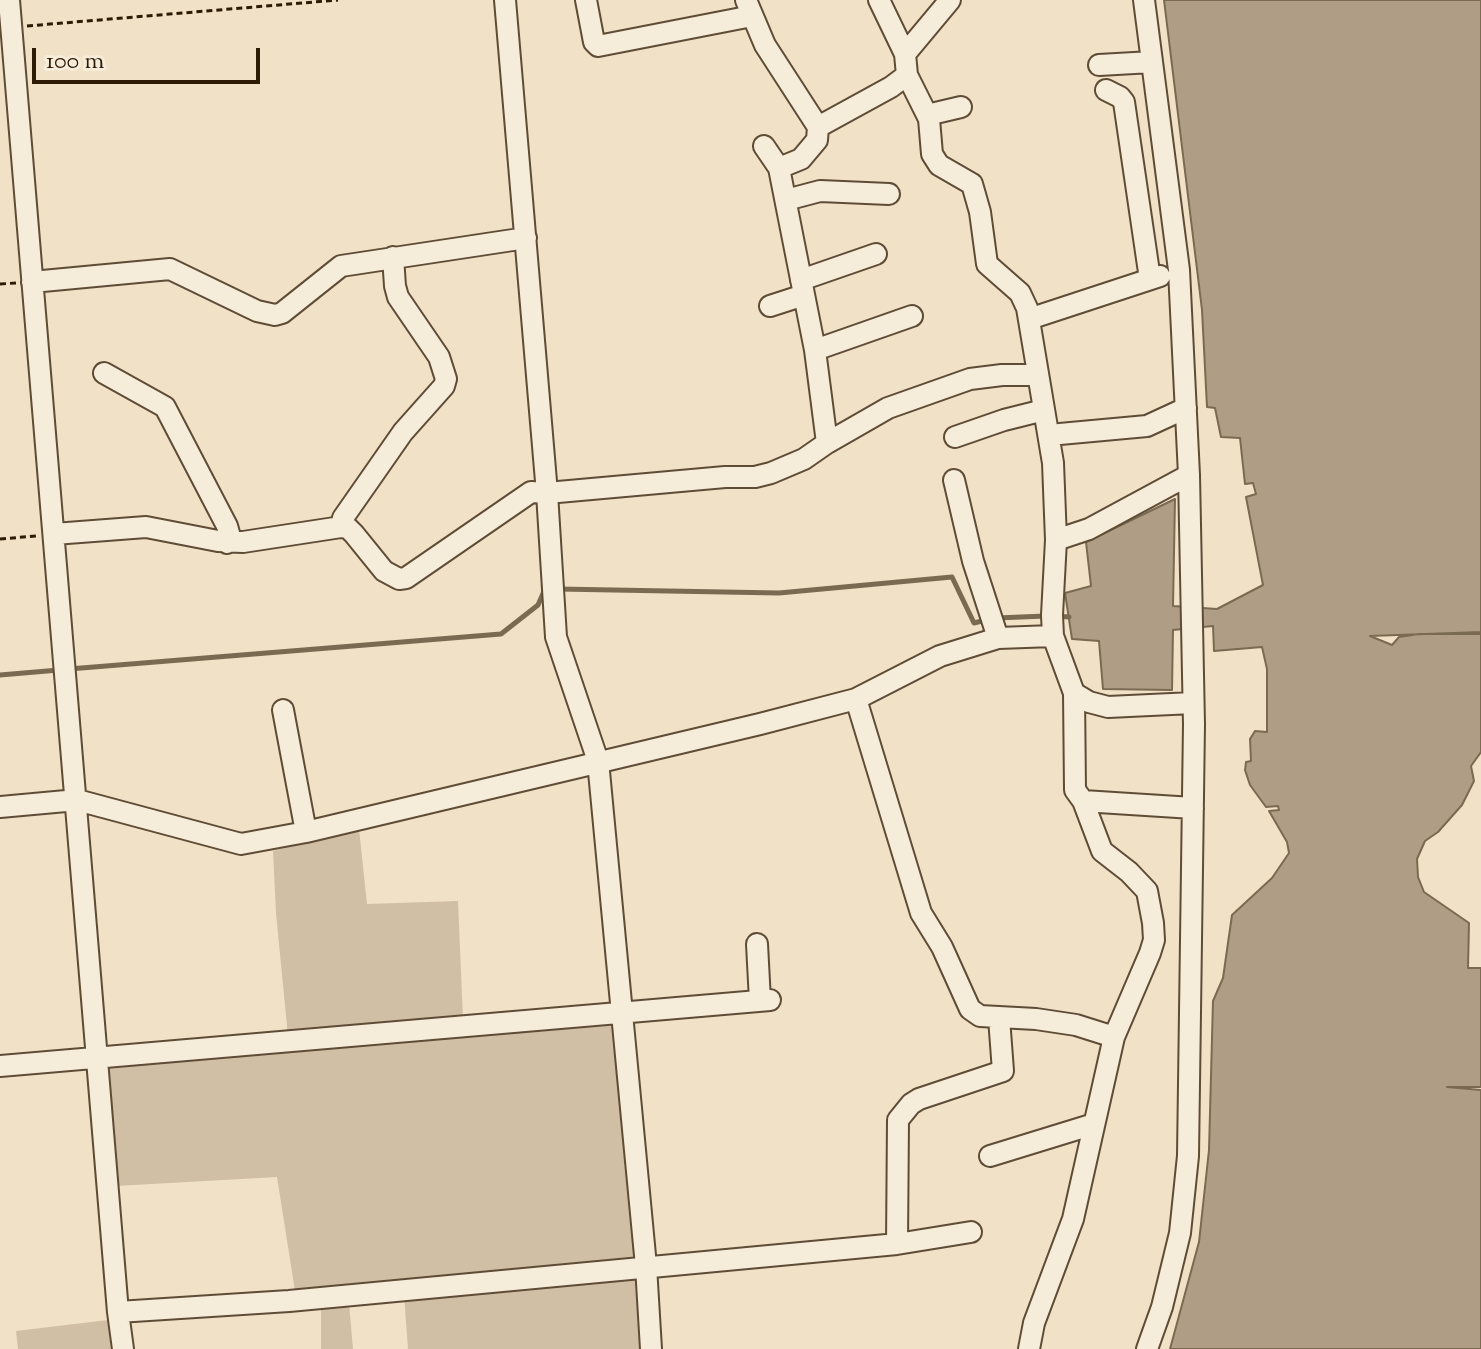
<!DOCTYPE html>
<html>
<head>
<meta charset="utf-8">
<style>
	body { margin:0 }
	#map { position:relative; width:1481px; height:1349px; overflow:hidden; background:#f1e1c6; font-family:"Sorts Mill Goudy",serif }
	canvas { display:block }
	.scale { position:absolute; left:32px; top:48px; width:228px; height:36px; box-sizing:border-box; border:4px solid #2e1b06; border-top:0; padding-left:10px; font-size:24px; line-height:28px; white-space:nowrap; color:#2e1b06; -webkit-text-stroke:6px #f6ecda; paint-order:stroke }
</style>
</head>
<body>
<div id="map">
<canvas width="1481" height="1349"></canvas>
<div class="scale">100 m</div>
</div>
<script>
const g = document.querySelector('canvas').getContext('2d');
g.lineJoin = 'round';
function fillPath(path, color) { g.fillStyle = color; g.fill(path, 'evenodd'); }
const poly = rows => new Path2D(rows.map(r => 'M' + r).join(''));
function stroke(path, color, width, dash) { g.strokeStyle = color; g.lineWidth = width; g.lineCap = dash ? 'butt' : 'round'; g.setLineDash(dash || []); g.stroke(path); }
const green = poly([
	[359,829,367,904,458,901,463,1020,288,1036,276,913,273,851],
	[613,1022,638,1260,295,1291,277,1177,116,1186,105,1065,457,1030,459,1038],
	[641,1271,646,1349,408,1349,404,1294],
	[321,1302,349,1303,353,1349,321,1349],
	[108,1320,111,1349,18,1349,16,1331]
]);
const water = poly([
	[1164,0,1481,0,1481,632,1370,636,1392,645,1399,637,1419,634,1481,634,1481,752,1471,766,1474,781,1462,805,1438,832,1425,841,1417,859,1418,877,1424,892,1469,923,1468,968,1481,968,1481,1087,1447,1087,1481,1090,1481,1349,1170,1349,1199,1242,1209,1150,1213,1001,1223,978,1232,915,1272,878,1289,853,1287,842,1269,811,1279,810,1278,806,1266,807,1250,785,1245,770,1246,762,1251,761,1250,739,1255,731,1267,732,1267,669,1262,647,1214,651,1213,626,1173,630,1172,690,1103,689,1099,641,1072,639,1065,593,1091,586,1086,542,1175,499,1173,606,1217,609,1263,585,1246,497,1256,494,1253,483,1245,484,1240,438,1221,437,1215,408,1207,407,1202,310,1164,0]
]);
const stream = poly([
	[558,589,779,593,952,577,974,623,986,620],
	[1056,616,1069,617],
	[996,618,1046,616],
	[69,669,501,634,538,605,545,589],
	[0,675,59,670]
]);
const path = poly([
	[27,26,338,0],
	[0,284,16,283],
	[0,539,36,536]
]);
const minor = poly([
	[9,0,118,1312,123,1349],
	[505,0,547,493,556,637,598,761,646,1266,651,1349],
	[586,0,594,42,598,46,752,16],
	[746,0,765,45,818,127,817,140,801,159,779,168],
	[879,0,905,54,907,75,929,119,932,154,939,165,972,184,980,212,987,264,1020,293,1027,308,1053,463,1056,540,1052,615,1053,636,1074,693,1075,790,1083,801,1102,851,1129,872,1147,891,1153,923,1154,940,1150,953,1114,1037,1073,1219,1034,1323,1029,1349],
	[1144,0,1179,270,1189,475,1194,724,1188,1156,1180,1233,1162,1307,1147,1349],
	[905,54,950,0],
	[1099,65,1152,62],
	[1106,90,1120,97,1124,102,1150,279],
	[927,115,961,107],
	[818,127,891,87,907,75],
	[764,146,779,168,815,350,827,443],
	[786,200,820,191,889,194],
	[801,280,876,254],
	[32,282,170,269,257,311,275,315,282,313,341,266,526,238],
	[770,306,804,295],
	[1029,319,1160,276],
	[815,350,912,316],
	[104,373,165,407,227,526,229,533,227,543],
	[1049,435,1147,426,1186,408],
	[955,437,1004,420,1044,410],
	[954,480,973,561,998,638],
	[341,527,343,518,403,432,444,386,446,379,439,357,398,297,395,286,393,257],
	[54,534,146,527,218,541,243,542,341,527,348,528,354,534,384,571,399,579,406,578,531,492,547,493,725,477,755,477,771,473,804,459,827,443,888,408,970,379,1002,375,1037,375],
	[1056,540,1089,529,1189,475],
	[1074,693,1089,702,1108,707,1193,703],
	[856,699,921,913,942,947,970,1009,980,1016,1036,1019,1076,1025,1114,1037],
	[283,710,306,832],
	[1083,801,1193,808],
	[0,807,77,800,241,844,306,832,760,724,856,699,940,656,998,638,1053,636],
	[757,944,760,1001],
	[0,1066,770,1000],
	[990,1156,1094,1124],
	[897,1244,898,1120,911,1104,919,1099,1003,1071,999,1018],
	[118,1312,289,1301,897,1244,971,1232]
]);
fillPath(green, '#d0bfa5');
fillPath(water, '#af9e85');
stroke(water, '#7b6a52', 2);
stroke(stream, '#7b6a52', 5);
stroke(minor, '#5f4c36', 24);
stroke(path, '#2e1b06', 3, [6, 4]);
stroke(minor, '#f6ecda', 20);
</script>
</body>
</html>
